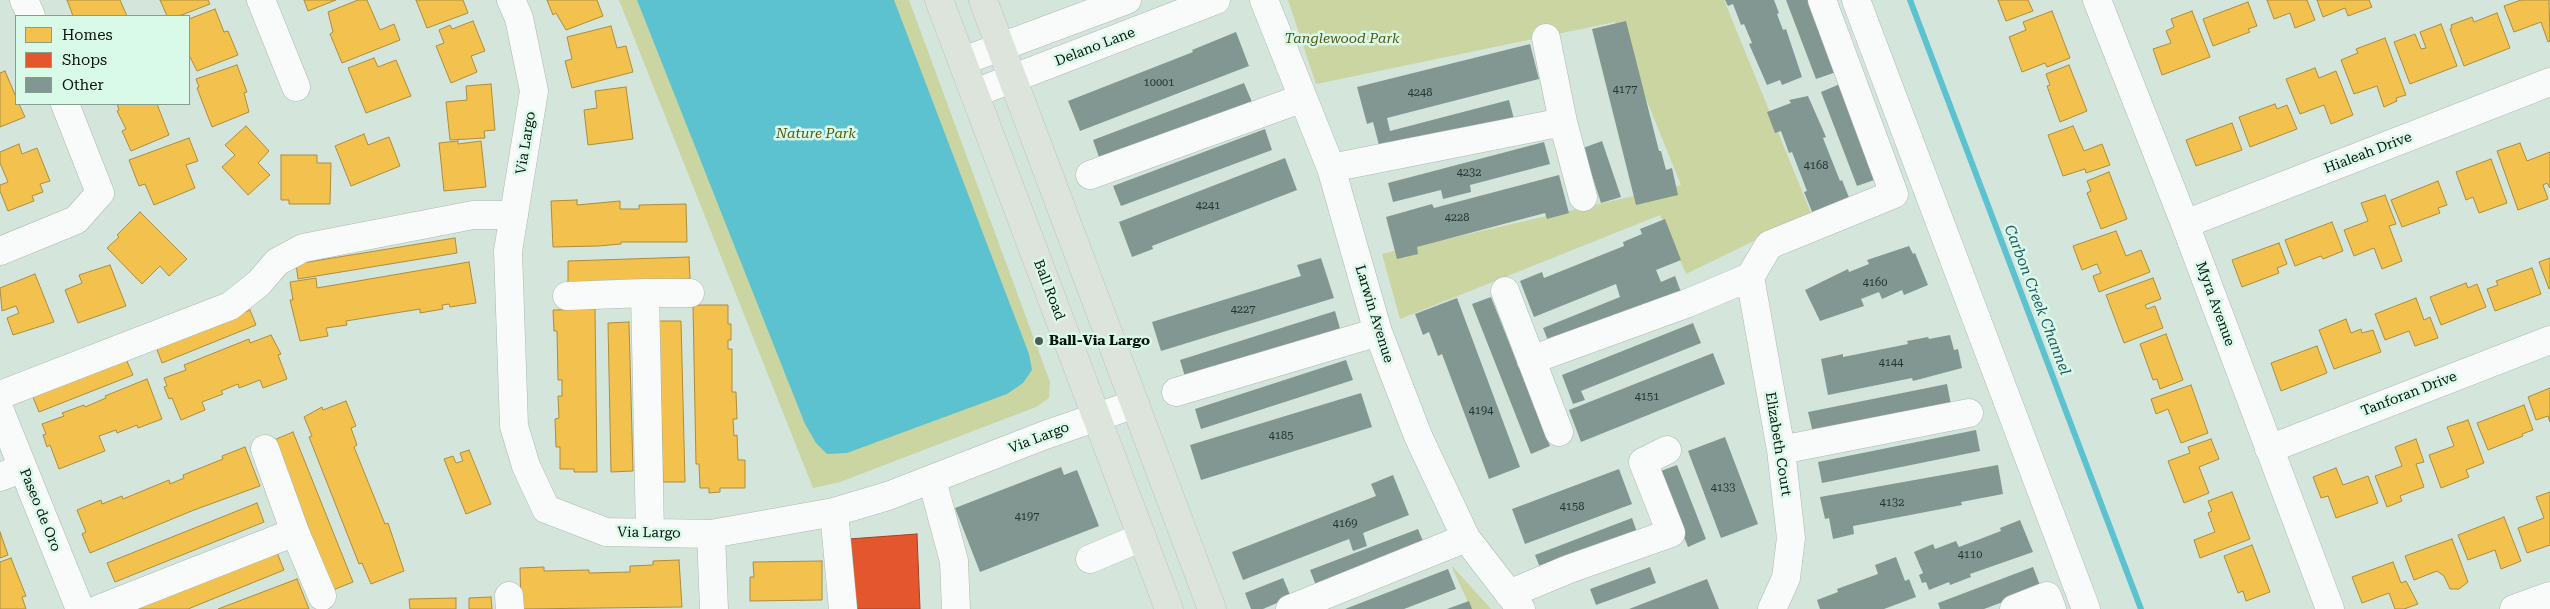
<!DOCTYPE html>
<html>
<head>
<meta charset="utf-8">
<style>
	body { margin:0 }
	#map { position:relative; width:2550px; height:609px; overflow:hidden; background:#d4e5dc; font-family:"Roboto Serif",serif }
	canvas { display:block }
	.legend { position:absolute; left:15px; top:15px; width:175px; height:90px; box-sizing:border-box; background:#d9fae9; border:1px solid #859e91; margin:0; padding:6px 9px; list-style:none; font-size:15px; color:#08130e }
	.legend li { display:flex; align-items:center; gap:10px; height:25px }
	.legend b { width:25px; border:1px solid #859e91 }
</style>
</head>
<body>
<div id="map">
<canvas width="2550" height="609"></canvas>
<ul class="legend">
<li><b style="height:14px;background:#f2c14e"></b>Homes</li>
<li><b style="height:14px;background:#e4572e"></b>Shops</li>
<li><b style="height:14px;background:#829792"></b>Other</li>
</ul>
</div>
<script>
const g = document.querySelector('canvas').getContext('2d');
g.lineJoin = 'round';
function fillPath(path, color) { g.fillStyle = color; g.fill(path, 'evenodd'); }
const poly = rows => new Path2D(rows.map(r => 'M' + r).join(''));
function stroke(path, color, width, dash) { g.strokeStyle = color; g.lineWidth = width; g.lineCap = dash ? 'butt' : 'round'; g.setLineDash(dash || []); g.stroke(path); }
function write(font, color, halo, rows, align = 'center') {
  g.font = font + ' "Roboto Serif",serif'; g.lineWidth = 5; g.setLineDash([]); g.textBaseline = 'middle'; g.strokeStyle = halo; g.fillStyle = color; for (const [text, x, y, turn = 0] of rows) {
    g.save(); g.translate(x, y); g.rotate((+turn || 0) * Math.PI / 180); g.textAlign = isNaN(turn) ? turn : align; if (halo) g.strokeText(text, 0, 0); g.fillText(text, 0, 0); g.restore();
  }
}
const green = poly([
	[619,0,909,0,1050,382,1049,398,1036,407,840,482,813,488],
	[1288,0,1724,0,1811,213,1686,274,1660,215,1400,319,1382,254,1681,185,1615,22,1316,84],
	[1451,565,1491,609,1471,609]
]);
const water = poly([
	[637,0,894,0,1029,354,1032,370,1023,383,1007,394,847,453,827,454,816,443,805,424]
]);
const homes = poly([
	[67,0,120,0,127,16,73,16,67,0],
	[160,0,208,0,210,4,179,16,167,16,160,0],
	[304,0,336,0,308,11,304,0],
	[358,0,367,0,380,30,394,24,400,40,342,63,330,34,333,32,328,12,358,0],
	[416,0,463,0,468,13,427,28,416,0],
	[547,0,597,0,603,16,566,30,556,13,553,15,547,0],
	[1998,0,2028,0,2033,11,2006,21,1998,0],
	[2267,0,2307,0,2315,20,2295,28,2290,13,2274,19,2267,0],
	[2317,0,2369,0,2372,7,2348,16,2345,8,2323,17,2317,0],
	[2521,0,2549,0,2550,41,2548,42,2541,22,2514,32,2504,6,2521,0],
	[2248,2,2257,26,2248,29,2250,32,2213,46,2203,19,2248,2],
	[215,9,224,32,228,31,238,55,197,71,189,55,189,19,215,9],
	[2052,11,2070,58,2047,67,2045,63,2022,72,2009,37,2026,30,2023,22,2052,11],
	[2192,11,2210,57,2162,75,2153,49,2171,43,2166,31,2174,27,2171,19,2192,11],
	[2497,13,2510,48,2464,66,2450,29,2452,28,2451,25,2472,17,2474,22,2497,13],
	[473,21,485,51,471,56,477,72,451,83,436,46,444,43,439,30,450,25,452,29,473,21],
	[2441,24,2457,66,2410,84,2394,42,2415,34,2421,49,2426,48,2420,32,2441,24],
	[611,26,617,48,626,46,633,72,572,88,565,61,572,59,567,37,611,26],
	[2385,38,2406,95,2396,98,2397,101,2384,107,2377,86,2354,94,2341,60,2358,53,2356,49,2385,38],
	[374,58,378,67,396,60,411,96,366,113,348,68,374,58],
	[237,65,247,92,244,93,249,112,212,127,197,88,199,87,196,79,237,65],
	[2069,65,2087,111,2060,122,2047,86,2050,85,2046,74,2069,65],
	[2315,68,2319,78,2336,71,2353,115,2331,124,2324,105,2300,114,2286,79,2315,68],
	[5,71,16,97,16,104,19,104,25,117,0,127,0,73,5,71],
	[491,84,495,130,484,131,485,138,450,140,446,102,467,100,466,86,491,84],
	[626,87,633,139,588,145,584,110,597,108,595,91,626,87],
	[117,104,157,104,169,135,131,151,122,131,126,129,117,111,119,110,117,104],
	[2275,104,2277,109,2287,105,2297,129,2250,147,2239,117,2275,104],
	[2232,123,2242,150,2196,166,2186,140,2232,123],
	[246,126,269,151,258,163,270,175,248,195,222,167,235,155,225,145,246,126],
	[2073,126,2084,151,2102,144,2110,165,2086,173,2085,169,2063,176,2048,135,2073,126],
	[364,134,368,145,389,137,400,166,351,186,335,146,364,134],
	[189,138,198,161,186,165,195,188,154,205,145,184,139,186,129,160,189,138],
	[458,141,458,144,481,141,486,187,444,191,439,143,458,141],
	[2520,143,2527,161,2550,152,2550,188,2547,183,2543,185,2548,199,2518,210,2497,151,2520,143],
	[19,144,22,154,37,148,50,181,40,184,43,192,32,196,34,201,8,211,0,191,0,185,8,182,0,163,0,152,19,144],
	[281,155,317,155,317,163,331,163,330,204,289,204,289,200,281,200,281,155],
	[2491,159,2507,203,2479,213,2473,197,2466,200,2456,172,2491,159],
	[2109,172,2127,219,2101,229,2087,193,2091,191,2087,181,2109,172],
	[2438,181,2447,205,2438,208,2440,213,2402,227,2391,200,2438,181],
	[2385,195,2396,224,2389,226,2402,261,2382,269,2374,248,2354,256,2344,230,2368,221,2361,203,2385,195],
	[577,200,577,205,620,201,620,209,639,209,639,205,686,204,687,242,621,242,621,244,598,246,553,247,551,201,577,200],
	[140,212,187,259,169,276,160,266,142,284,107,248,119,237,117,235,140,212],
	[2332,222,2343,251,2323,259,2321,256,2295,266,2285,240,2332,222],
	[2116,231,2126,256,2141,250,2150,272,2099,292,2093,276,2101,273,2097,264,2082,270,2073,246,2116,231],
	[455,238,457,253,298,279,296,264,455,238],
	[2279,243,2287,264,2277,268,2279,273,2242,287,2232,260,2279,243],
	[689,257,690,279,568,283,568,261,689,257],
	[2550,258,2550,288,2549,289,2539,262,2550,258],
	[469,262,476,303,450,307,449,304,442,305,443,309,420,313,420,309,346,321,347,325,326,328,328,336,300,341,290,300,293,300,290,282,316,278,317,288,469,262],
	[110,265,126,306,78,323,65,290,82,283,79,275,110,265],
	[2532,268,2541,294,2495,311,2487,289,2498,285,2496,281,2532,268],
	[35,274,54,322,13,335,7,318,19,313,16,306,2,311,0,288,35,274],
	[2153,278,2161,299,2145,305,2147,309,2155,306,2163,328,2124,343,2106,295,2153,278],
	[2466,283,2468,288,2477,284,2486,307,2441,325,2430,297,2466,283],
	[2416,298,2424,320,2430,317,2438,338,2415,346,2409,331,2385,340,2375,314,2416,298],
	[693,305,728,305,728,324,731,324,731,340,728,340,728,349,732,349,732,392,736,392,737,419,733,419,734,436,737,435,738,460,745,460,745,488,720,488,720,492,709,493,709,488,700,488,699,464,696,464,693,305],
	[595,309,597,472,574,472,574,469,560,469,560,447,556,447,555,419,559,418,558,396,562,396,562,380,558,380,557,331,554,331,553,310,595,309],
	[250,310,256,325,162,363,156,347,250,310],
	[2346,319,2351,333,2361,329,2362,333,2373,330,2381,352,2334,369,2319,330,2346,319],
	[659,321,681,321,685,482,663,482,659,321],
	[629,322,633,471,611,472,608,323,629,322],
	[2166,334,2183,380,2160,389,2157,379,2153,380,2140,344,2166,334],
	[271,335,281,354,278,355,287,379,263,388,260,380,239,388,238,384,221,391,223,394,202,402,205,410,181,420,172,398,169,399,164,387,167,386,164,378,186,370,184,365,249,339,250,343,271,335],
	[2317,346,2327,373,2281,391,2271,363,2317,346],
	[126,359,133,375,39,412,32,395,126,359],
	[147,379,162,419,138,428,137,425,117,433,116,430,99,436,105,451,59,469,50,445,47,447,43,435,46,434,42,424,64,416,62,413,84,405,85,407,106,398,105,396,147,379],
	[2191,385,2208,433,2181,443,2168,409,2156,414,2151,399,2191,385],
	[2550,388,2550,422,2548,416,2536,420,2528,397,2550,388],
	[346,401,356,426,351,428,357,445,354,447,385,524,388,523,404,571,371,584,362,563,359,564,309,437,312,436,304,417,322,407,323,410,346,401],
	[2524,405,2533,430,2522,434,2523,436,2488,450,2477,423,2524,405],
	[2468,420,2484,463,2466,470,2469,477,2441,488,2429,455,2454,446,2447,427,2468,420],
	[293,432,353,582,333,590,274,440,293,432],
	[2211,439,2219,459,2199,467,2209,493,2184,503,2168,461,2190,453,2188,447,2211,439],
	[2416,439,2424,462,2416,464,2424,487,2400,496,2402,501,2387,507,2375,476,2402,466,2395,447,2416,439],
	[245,447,260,486,194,510,90,553,82,534,86,532,77,510,101,500,102,504,122,496,123,499,169,480,170,484,184,478,183,475,223,459,222,456,245,447],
	[469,450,491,504,466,514,444,459,453,456,456,463,463,461,460,453,469,450],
	[2336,468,2343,485,2368,476,2378,503,2336,518,2328,496,2321,498,2313,477,2336,468],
	[2232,492,2250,539,2200,558,2194,540,2215,532,2208,513,2212,511,2208,501,2232,492],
	[2550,492,2550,545,2527,553,2518,528,2544,518,2536,497,2550,492],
	[257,503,264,522,115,582,107,563,257,503],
	[2504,517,2521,561,2501,569,2495,550,2468,560,2458,535,2504,517],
	[0,532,8,555,0,558,0,532],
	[2452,539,2468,582,2459,589,2450,589,2444,576,2437,571,2414,580,2405,556,2452,539],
	[2252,545,2270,592,2246,601,2243,591,2238,593,2224,556,2252,545],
	[276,550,284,570,188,609,129,609,276,550],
	[11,558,26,596,22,597,26,609,0,609,0,562,11,558],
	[679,560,682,607,521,609,520,568,544,567,544,571,589,570,589,573,630,572,630,566,653,565,653,561,679,560],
	[822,561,822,600,750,601,750,577,754,577,753,562,822,561],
	[2393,562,2401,583,2406,581,2418,604,2404,609,2395,609,2389,593,2362,603,2352,577,2393,562],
	[297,579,309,609,218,609,297,579],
	[491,597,492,609,469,609,469,598,491,597],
	[456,598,456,609,410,609,409,599,456,598]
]);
const shops = poly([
	[917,534,920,609,852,609,849,539,917,534]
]);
const stream = poly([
	[1910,0,2141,609]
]);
const building = poly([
	[1725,0,1774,0,1779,13,1777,14,1783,30,1786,29,1802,77,1782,85,1780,80,1767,85,1749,44,1752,43,1744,24,1741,25,1733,4,1728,6],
	[1786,0,1808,0,1830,57,1839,71,1816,79],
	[1626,21,1659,151,1661,151,1666,170,1672,168,1678,195,1636,205,1592,29],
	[1236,32,1249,66,1080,131,1068,101,1193,52,1192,50],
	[1530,44,1539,79,1387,118,1390,131,1509,100,1514,119,1381,153,1373,122,1367,124,1357,87],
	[1244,83,1252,102,1100,160,1093,140],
	[1840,84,1877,179,1857,186,1821,92],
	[1808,96,1826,137,1823,138,1840,181,1842,180,1850,200,1813,214,1804,192,1807,191,1792,152,1789,153,1781,131,1775,133,1767,112,1791,103,1789,100],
	[1265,129,1272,150,1121,206,1113,186],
	[1602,141,1621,197,1601,203,1583,148],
	[1544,142,1550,164,1470,185,1471,192,1443,199,1441,190,1393,202,1388,183],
	[1285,158,1297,190,1152,246,1153,249,1132,257,1119,222],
	[1559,175,1569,213,1547,219,1545,213,1417,247,1418,254,1397,259,1386,217,1432,204,1434,208],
	[1665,219,1681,260,1656,270,1661,282,1675,276,1682,295,1551,348,1543,328,1620,297,1616,284,1534,317,1520,281,1542,272,1544,278,1624,246,1623,242,1642,234,1640,229],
	[1909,246,1913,254,1915,253,1928,285,1904,295,1902,290,1882,299,1879,292,1861,299,1864,306,1820,321,1805,290,1848,269,1849,272,1869,264,1867,260],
	[1321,258,1334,298,1161,351,1152,322,1301,276,1297,265],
	[1491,297,1550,446,1531,454,1472,304],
	[1457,298,1520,467,1489,479,1442,354,1438,356,1429,332,1423,335,1415,314],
	[1335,311,1341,332,1186,380,1180,360],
	[1693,323,1701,343,1581,391,1585,400,1573,404,1562,375],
	[1950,335,1954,350,1958,349,1962,368,1913,381,1912,378,1828,395,1821,359,1843,354,1843,357,1908,344,1907,341,1928,337,1929,339],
	[1713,353,1725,384,1581,442,1569,410],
	[1346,360,1353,380,1201,429,1195,409],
	[1947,384,1951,405,1813,433,1808,412],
	[1361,393,1372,427,1201,480,1190,445],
	[1976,430,1980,451,1822,483,1818,462],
	[1725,437,1758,524,1721,538,1688,451],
	[1677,465,1706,539,1688,547,1658,472],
	[1998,465,2003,494,1961,502,1962,505,1853,526,1854,534,1833,539,1829,518,1825,519,1820,497],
	[1061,467,1064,475,1077,470,1099,526,980,572,955,508],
	[1619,469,1632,504,1525,544,1512,509],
	[1393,475,1409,515,1363,533,1367,546,1353,551,1349,539,1243,580,1232,552,1376,496,1371,484],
	[1632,518,1639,538,1543,575,1535,555],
	[2020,520,2033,552,1970,574,1971,577,1950,585,1949,582,1929,590,1926,582,1922,583,1919,575,1923,573,1914,552,1933,544,1935,549,1956,541,1959,547,2001,531,2000,528],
	[1418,529,1425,546,1317,588,1310,570],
	[1896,557,1905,581,1909,579,1916,597,1884,609,1820,609,1817,600,1838,592,1837,589,1878,574,1875,565],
	[1650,567,1656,583,1596,605,1590,589],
	[2033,567,2041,588,1984,609,1940,609,1938,603],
	[1448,569,1456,589,1404,609,1345,609],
	[1283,578,1291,597,1263,609,1251,609,1245,593],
	[1707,579,1719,609,1629,609],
	[1469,601,1472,609,1447,609]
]);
const minor = poly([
	[24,0,31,16],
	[261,0,296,87],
	[511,0,519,18,534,91,508,251,514,426,526,466,546,509,606,532,711,534,834,512,888,496,1045,435,1135,404],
	[1264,0,1331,168,1378,332,1418,436,1466,538,1521,609],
	[1856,0,2086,609],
	[2097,0,2185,224,2330,609],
	[963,61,1127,0],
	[975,93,1216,0],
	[1563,122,1583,197],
	[1331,168,1563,122,1546,38],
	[1090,175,1303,98],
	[2185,224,2550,82],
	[0,251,76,220,100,193,65,104],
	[1750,277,1781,450,1791,538,1786,578,1772,609],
	[1505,291,1559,432],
	[645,293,690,293],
	[567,296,645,293,650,533],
	[1531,360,1688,303,1750,277,1769,245,1894,194,1822,0],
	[1176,392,1378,332],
	[0,395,230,306,259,283,277,262,303,248,473,215,514,215],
	[0,411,80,609],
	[265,449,295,532],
	[2269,449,2550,340],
	[1781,450,1969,413],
	[0,477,23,468],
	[932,480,954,561,956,609],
	[834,512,843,609],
	[711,534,714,609],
	[1090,559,1142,537],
	[1509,594,1569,569,1671,533,1643,462,1667,450],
	[509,596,510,609],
	[99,609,295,532,322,596],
	[1290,609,1466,538],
	[2014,609,2047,596,2052,609],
	[2514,609,2550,596]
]);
const major = poly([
	[939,0,1169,609],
	[983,0,1212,609]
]);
const markers = [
	[1039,341,5,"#4f5c56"]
];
const numberNames = [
	["10001",1159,83],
	["4177",1625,90],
	["4248",1420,93],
	["4168",1816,166],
	["4232",1469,173],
	["4241",1208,206],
	["4228",1457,218],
	["4160",1875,283],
	["4227",1243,310],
	["4144",1891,363],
	["4151",1647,397],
	["4194",1481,411],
	["4185",1281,436],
	["4133",1723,488],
	["4132",1892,503],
	["4158",1572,507],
	["4197",1027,517],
	["4169",1345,524],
	["4110",1970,555]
];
const parkNames = [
	["Tanglewood Park",1342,39],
	["Nature Park",816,134]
];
const streetNames = [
	["Delano Lane",1095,47,-21],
	["Via Largo",526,143,-81],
	["Hialeah Drive",2368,153,-21],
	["Ball Road",1049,290,69],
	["Myra Avenue",2215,304,70],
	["Larwin Avenue",1374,314,73],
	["Tanforan Drive",2409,394,-21],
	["Via Largo",1039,438,-21],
	["Elizabeth Court",1778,444,81],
	["Paseo de Oro",40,510,68],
	["Via Largo",649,533,1]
];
const poiNames = [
	["Ball-Via Largo",1049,341]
];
const waterNames = [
	["Carbon Creek Channel",2037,300,69]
];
fillPath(green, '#cad5a1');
fillPath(water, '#5cc2cf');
fillPath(homes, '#f2c14e');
stroke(homes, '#ac8d3b', 1);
fillPath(shops, '#e4572e');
stroke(shops, '#a24324', 1);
stroke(stream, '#5cc2cf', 6);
fillPath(building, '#829792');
stroke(minor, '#abb9b2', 29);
stroke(major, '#bac2be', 29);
stroke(minor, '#f9fbfa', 28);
stroke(major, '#dce4db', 28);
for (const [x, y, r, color] of markers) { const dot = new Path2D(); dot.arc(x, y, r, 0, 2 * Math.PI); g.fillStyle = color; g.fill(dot); stroke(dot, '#d9fae9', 2); }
write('11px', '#26342f', null, numberNames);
write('italic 14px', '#545815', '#d9fae9', parkNames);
write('14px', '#08130e', '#d9fae9', streetNames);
write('bold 14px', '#08130e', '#d9fae9', poiNames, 'left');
write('italic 15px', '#225862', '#d9fae9', waterNames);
</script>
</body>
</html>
